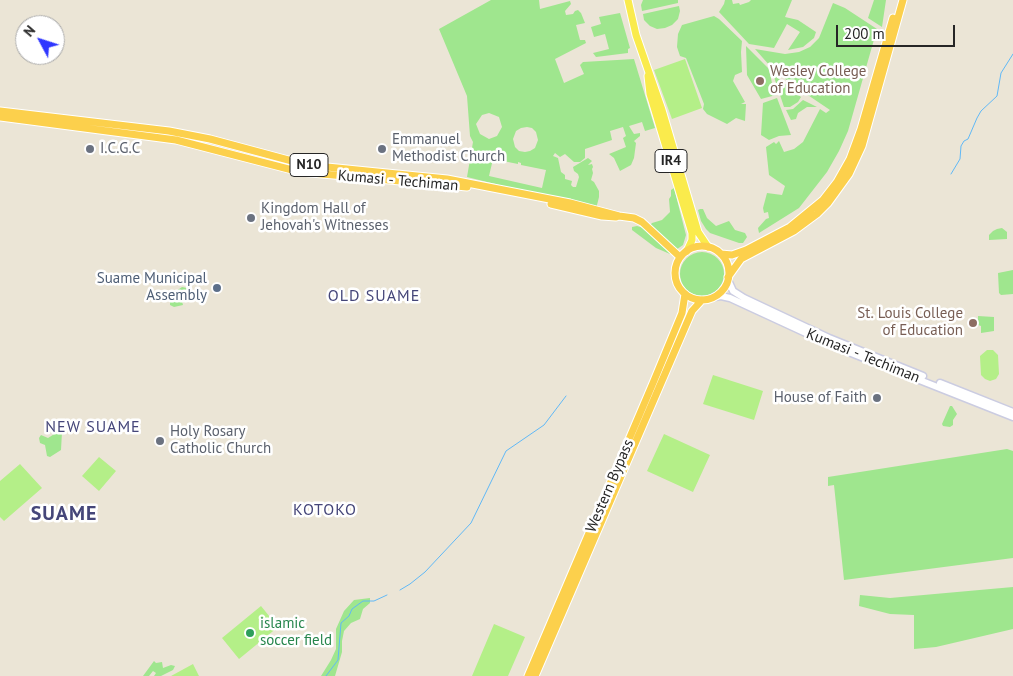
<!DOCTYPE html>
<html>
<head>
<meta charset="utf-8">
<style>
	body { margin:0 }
	#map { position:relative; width:1013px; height:676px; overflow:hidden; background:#ebe5d6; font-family:"PT Sans",sans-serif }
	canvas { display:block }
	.north { position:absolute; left:15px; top:15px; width:50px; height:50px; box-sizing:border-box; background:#fff; border:1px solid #a8a8a8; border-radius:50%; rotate:310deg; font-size:14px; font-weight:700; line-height:20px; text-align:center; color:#262626 }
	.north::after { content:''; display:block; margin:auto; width:18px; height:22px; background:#2f37ff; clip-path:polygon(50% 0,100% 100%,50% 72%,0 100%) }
	.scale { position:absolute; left:836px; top:25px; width:119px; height:22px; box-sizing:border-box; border:2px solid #262626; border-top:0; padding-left:6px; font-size:15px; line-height:18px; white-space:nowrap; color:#262626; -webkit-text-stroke:4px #fff; paint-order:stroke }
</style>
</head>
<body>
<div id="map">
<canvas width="1013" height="676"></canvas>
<div class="north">N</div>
<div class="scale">200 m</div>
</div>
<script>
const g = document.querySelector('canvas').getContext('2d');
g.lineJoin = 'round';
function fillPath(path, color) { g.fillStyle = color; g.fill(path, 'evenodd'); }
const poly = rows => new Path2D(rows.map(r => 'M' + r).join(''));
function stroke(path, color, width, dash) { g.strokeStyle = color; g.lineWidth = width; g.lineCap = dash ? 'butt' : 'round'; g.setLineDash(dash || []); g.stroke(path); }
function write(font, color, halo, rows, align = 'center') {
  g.font = font + ' "PT Sans",sans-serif'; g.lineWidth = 5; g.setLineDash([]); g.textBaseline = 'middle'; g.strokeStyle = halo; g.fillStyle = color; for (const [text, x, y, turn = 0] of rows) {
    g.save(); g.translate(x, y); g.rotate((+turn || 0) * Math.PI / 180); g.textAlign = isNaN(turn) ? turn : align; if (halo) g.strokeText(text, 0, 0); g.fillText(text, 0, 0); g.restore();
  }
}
const green = poly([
	[491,0,539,0,540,9,570,1,571,4,565,11,566,15,573,14,575,11,578,10,581,13,585,23,576,25,580,40,585,40,586,43,555,59,564,83,584,74,580,65,583,62,634,59,655,128,645,131,642,122,629,126,634,134,640,133,640,136,634,141,636,143,634,158,631,165,620,171,614,158,609,154,626,147,623,138,626,136,623,127,610,131,612,140,585,149,585,158,580,162,574,162,565,154,560,157,555,153,553,156,558,158,561,172,565,175,565,179,572,181,571,185,573,187,576,187,579,177,578,174,574,171,573,167,588,158,592,161,588,165,592,164,593,167,592,169,593,173,591,180,594,182,599,191,599,197,596,209,467,177,473,142,470,136,467,96,439,29],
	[489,113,499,117,502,127,497,136,489,139,480,134,476,124,482,115],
	[527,127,532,128,536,132,538,140,535,148,530,151,525,152,519,151,515,147,513,139,516,131,521,128],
	[493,159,518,164,518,162,521,163,521,165,546,170,542,188,489,176],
	[643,0,678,0,678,3,642,11,641,5],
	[725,0,732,0,733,4,739,3,740,5,749,2,751,0,792,0,785,17,798,20,816,32,814,38,803,47,788,50,800,32,787,24,774,48,749,44,719,12,724,4],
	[874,0,886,0,882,27,868,18],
	[833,3,845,8,877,29,848,131,839,151,827,172,799,208,759,233,758,228,766,219,769,218,768,212,764,213,763,208,767,193,782,195,785,186,769,175,766,147,774,142,776,144,779,141,784,152,794,149,803,142,820,109,826,113,830,110,790,83,770,66,755,49,785,54,799,52,810,47,819,38],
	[679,6,680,11,678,19,672,25,665,28,657,29,650,26,644,20,643,14],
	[620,13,630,48,628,49,628,53,596,57,593,53,609,49,605,34,594,37,591,27,601,24,599,17],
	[714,16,719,19,742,41,741,52,742,72,735,75,733,81,745,102,741,104,746,104,745,121,736,118,727,124,707,114,703,109,704,104,686,58,680,56,677,47,678,34,682,25],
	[746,46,769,69,772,83,776,95,761,99,747,75],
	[773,74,801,97,798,102,790,107,784,107],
	[777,98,791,135,779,136,769,140,761,135,763,103],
	[803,100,817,107,807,107,798,113,796,119,791,120,786,110,793,109],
	[674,188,686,235,683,245,670,254,656,248,632,230,632,227,637,226,647,229,652,223,662,220,670,212,669,199,671,196,671,190],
	[700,209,703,209,707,218,716,226,729,221,735,230,745,233,747,237,743,243,739,243,710,233,706,229,701,221,698,210],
	[1002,228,1007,232,1007,239,989,240,989,235,993,231,997,229],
	'680 274a22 22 0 1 1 44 0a22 22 0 1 1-44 0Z',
	[1013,270,1013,294,1001,295,999,293,998,273],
	[182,287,187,288,185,295,181,298,183,305,174,307,170,305,170,300,172,298,172,294],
	[978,316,994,317,994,331,981,333,981,326,978,325],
	[950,406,952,406,957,414,953,420,953,425,950,427,943,426,942,424],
	[62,432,61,450,50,457,47,456,45,445,40,443,39,438,41,435,48,438,56,433],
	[1007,449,1013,451,1013,558,844,580,834,485,828,486,828,477],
	[1013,587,1013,629,936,647,914,649,914,615,890,614,859,606,860,595,890,598],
	[370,598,370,603,363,609,360,619,351,623,344,631,342,641,342,652,335,676,321,676,331,660,336,649,336,629,344,611,354,600],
	[154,661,156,663,162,662,163,668,171,665,175,666,173,670,161,676,154,676,156,673,153,671,149,676,143,676]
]);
const pitch = poly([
	[685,59,702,108,672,119,654,70],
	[987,350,993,350,998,355,999,374,996,379,990,381,985,379,981,375,980,356],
	[713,375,763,391,754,420,703,404],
	[664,434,710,455,693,492,647,471],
	[99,457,116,471,99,491,82,476],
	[20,464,42,488,4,521,0,517,0,481],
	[261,606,278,627,239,659,222,638],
	[494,624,525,637,508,676,472,676],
	[193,664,199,676,171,676]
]);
const stream = poly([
	[951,174,960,159,961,146,964,141,968,139,977,118,981,111,997,96,1001,73,1013,54],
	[400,590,410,584,425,572,471,523,506,451,544,425,566,396],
	[326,676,338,660,341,623,349,616,352,609,363,601,374,601,387,595]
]);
const secondary = poly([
	[728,280,733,291,744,298,829,338,923,376],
	[714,297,721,296,730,298,836,347,1013,417],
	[940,383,1013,412]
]);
const primary = poly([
	[628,0,636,35,662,110,698,232,708,247],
	[648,76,650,94,692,233,692,240,687,251]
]);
const trunk = poly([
	[0,111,169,131,210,139,307,165,447,179,570,203,619,216,634,218,642,222,680,257],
	[0,117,176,140,300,172,467,187],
	[551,204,602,216,616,217],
	'675 273a27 27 0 1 1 54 0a27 27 0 1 1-54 0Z',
	[721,254,732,255,746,250,790,227,823,200,837,182,850,159,861,129,893,18],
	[728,277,741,259,794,231,817,214,828,203,849,174,862,146,903,0],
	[528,676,653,383,682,313,685,294],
	[535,676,692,311,702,300]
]);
const markers = [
	[760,81,5,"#8d6e63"],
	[90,149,5,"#6b7280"],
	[382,149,5,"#6b7280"],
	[251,218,5,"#6b7280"],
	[217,288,5,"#5c6f8a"],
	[973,323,5,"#8d6e63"],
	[877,398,5,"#6b7280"],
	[160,441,5,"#6b7280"],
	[250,633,5,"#2e9e5b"]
];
const shields = [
	[671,161,32],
	[309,165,38]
];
const shieldNames = [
	["IR4",671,161],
	["N10",309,165]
];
const educationNames = [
	["Wesley College",770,72],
	["of Education",770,89],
	["St. Louis College",963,314,"right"],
	["of Education",963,331,"right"]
];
const worshipNames = [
	["Emmanuel",392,140],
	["Methodist Church",392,157],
	["I.C.G.C",100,149],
	["Kingdom Hall of",261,209],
	["Jehovah's Witnesses",261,226],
	["House of Faith",867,398,"right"],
	["Holy Rosary",170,432],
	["Catholic Church",170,449]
];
const streetNames = [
	["Kumasi - Techiman",398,181,5],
	["Kumasi - Techiman",863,356,22],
	["Western Bypass",610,486,-67]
];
const serviceNames = [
	["Suame Municipal",207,279],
	["Assembly",207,296]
];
const leisureNames = [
	["islamic",260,624],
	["soccer field",260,641]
];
const neighbourhoodNames = [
	["OLD SUAME",374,296],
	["NEW SUAME",93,427],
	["KOTOKO",325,510]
];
const districtNames = [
	["SUAME",64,514]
];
fillPath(green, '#9fe68e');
fillPath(pitch, '#b4ef88');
stroke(stream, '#60b8f6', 1);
stroke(secondary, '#cbcce1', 9);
stroke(primary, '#fff', 9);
stroke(trunk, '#fff', 9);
stroke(secondary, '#fff', 6);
stroke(primary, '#faeb4c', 7);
stroke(trunk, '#fcd04c', 7);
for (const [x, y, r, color] of markers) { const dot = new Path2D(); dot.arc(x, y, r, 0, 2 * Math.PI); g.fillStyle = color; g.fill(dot); stroke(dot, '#fff', 2); }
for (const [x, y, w] of shields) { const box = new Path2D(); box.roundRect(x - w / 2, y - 11.5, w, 23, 4); g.fillStyle = '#fff'; g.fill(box); stroke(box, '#262626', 1); }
write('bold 14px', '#262626', null, shieldNames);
write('15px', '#785e54', '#fff', educationNames, 'left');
write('15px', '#5b616d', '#fff', worshipNames, 'left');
write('15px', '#262626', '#fff', streetNames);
write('15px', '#4e5e75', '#fff', serviceNames, 'right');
write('15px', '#27864d', '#fff', leisureNames, 'left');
g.letterSpacing = '1px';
write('16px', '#454679', '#fff', neighbourhoodNames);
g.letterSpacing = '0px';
g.letterSpacing = '1px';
write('bold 20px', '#454679', '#fff', districtNames);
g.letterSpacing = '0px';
</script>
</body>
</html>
